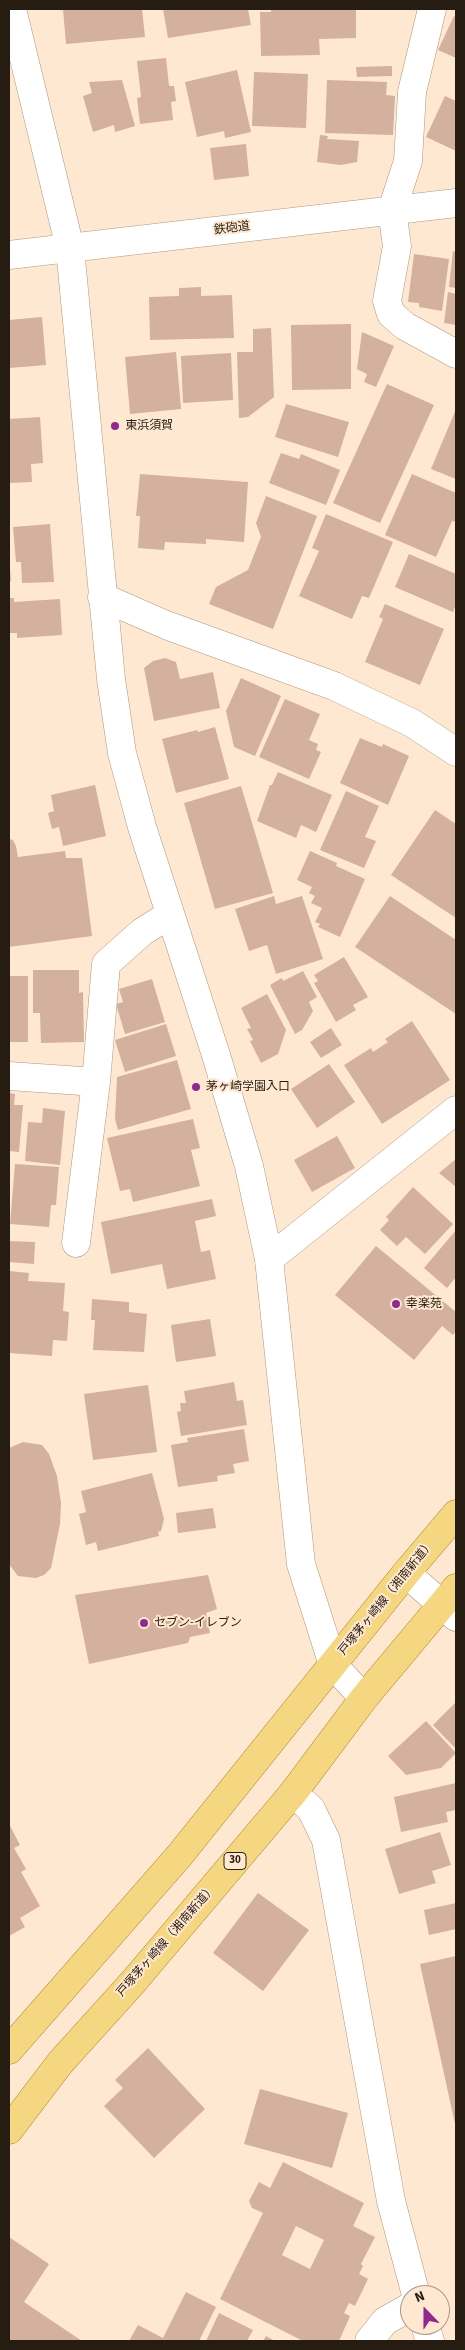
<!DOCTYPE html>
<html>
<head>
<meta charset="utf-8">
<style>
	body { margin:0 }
	#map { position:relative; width:465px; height:2350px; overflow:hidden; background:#ffe8d1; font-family:"Source Sans 3",sans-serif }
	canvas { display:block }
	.frame { position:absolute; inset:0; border:10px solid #261c11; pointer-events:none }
	.north { position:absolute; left:400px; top:2285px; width:50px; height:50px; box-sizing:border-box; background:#ffe8d1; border:1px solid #a89684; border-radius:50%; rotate:338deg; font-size:14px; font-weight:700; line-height:20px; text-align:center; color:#261c11 }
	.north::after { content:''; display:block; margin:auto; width:18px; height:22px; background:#90298f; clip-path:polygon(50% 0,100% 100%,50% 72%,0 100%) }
</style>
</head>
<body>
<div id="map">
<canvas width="465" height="2350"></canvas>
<div class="frame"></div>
<div class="north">N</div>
</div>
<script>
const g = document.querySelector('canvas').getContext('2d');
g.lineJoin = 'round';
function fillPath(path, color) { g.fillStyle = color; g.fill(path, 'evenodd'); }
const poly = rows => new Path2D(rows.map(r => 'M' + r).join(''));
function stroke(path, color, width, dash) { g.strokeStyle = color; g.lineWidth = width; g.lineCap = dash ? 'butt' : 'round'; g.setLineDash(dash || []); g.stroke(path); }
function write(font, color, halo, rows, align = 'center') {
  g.font = font + ' "Source Sans 3","Noto Sans JP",sans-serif'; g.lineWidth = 4; g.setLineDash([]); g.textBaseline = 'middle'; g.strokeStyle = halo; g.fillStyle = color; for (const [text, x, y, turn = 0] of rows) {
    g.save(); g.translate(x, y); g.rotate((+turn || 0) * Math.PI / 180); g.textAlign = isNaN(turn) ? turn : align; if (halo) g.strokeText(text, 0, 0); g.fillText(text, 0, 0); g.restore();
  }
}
const building = poly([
	[63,9,142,9,145,37,66,44],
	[163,9,248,9,251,25,168,38],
	[271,9,356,9,356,38,319,39,320,55,261,56,260,12,271,12],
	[454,16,456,17,456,58,438,50],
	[166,58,169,86,174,86,176,101,171,102,173,120,140,124,137,98,141,97,137,61],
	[392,66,392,76,357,77,356,67],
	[237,70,251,132,225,138,224,131,197,137,185,82],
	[254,72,308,74,306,128,252,126],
	[122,80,135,126,115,132,114,125,93,132,83,96,92,93,89,82],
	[327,80,387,82,386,95,395,96,393,135,325,133],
	[445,96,456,101,456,151,426,137],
	[320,135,328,136,327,139,359,141,357,162,341,165,317,162],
	[246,144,249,176,214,180,210,148],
	[453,251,456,252,456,288,449,287],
	[414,254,449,259,442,311,419,307,419,303,408,302],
	[201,287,201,296,232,295,234,338,150,340,149,297,179,296,179,288],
	[448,292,456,294,456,325,444,323],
	[42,317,46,365,9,368,9,320],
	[351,324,351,389,292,390,291,325],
	[271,328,274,397,248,417,239,418,237,352,253,352,253,329],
	[362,332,394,346,376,387,364,382,367,374,357,369],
	[176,352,181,409,130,414,125,357],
	[231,353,233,400,183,403,181,356],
	[387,384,434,405,380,523,333,503],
	[286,404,349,422,338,457,275,437],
	[456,409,456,479,431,469],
	[40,417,43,463,31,464,32,482,9,483,9,419],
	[281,453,299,459,301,454,340,470,326,505,269,483],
	[140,474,248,482,244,542,206,539,206,544,165,542,164,550,138,548,140,516,136,516],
	[412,474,456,493,456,522,452,521,436,557,385,535],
	[266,496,317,516,273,629,209,604,216,587,248,570,261,537,256,523],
	[326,514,393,542,369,598,362,596,352,619,299,596,319,551,312,548],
	[50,524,54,582,22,583,21,562,16,562,13,527],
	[409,554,456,574,456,604,453,612,395,587],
	[9,568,10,568,11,581,9,581],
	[9,598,14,598,14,602,60,599,62,635,17,638,17,633,9,633],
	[385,604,444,629,420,685,365,662,383,619,379,617],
	[165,658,176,662,180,679,213,672,220,708,154,721,144,668,153,661],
	[241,678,281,696,255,756,234,747,226,711],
	[285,699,320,714,309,740,318,744,316,750,321,752,309,779,259,757],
	[215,727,229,779,176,793,162,739,197,730,198,732],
	[360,738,382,747,383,744,409,756,388,805,340,783],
	[278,772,332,795,316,832,301,825,296,838,257,821,270,785,272,785],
	[95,785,106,836,63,846,59,827,52,829,48,813,54,811,51,795],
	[241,786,273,893,215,909,184,803],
	[346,791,379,806,365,837,376,841,364,868,320,850],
	[435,810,456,824,456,918,391,875],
	[9,839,13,840,16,846,18,857,65,851,66,858,82,858,92,936,9,947],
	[310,851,337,863,336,866,365,879,340,937,318,927,320,924,315,922,322,908,311,903,315,896,309,893,312,887,297,880],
	[274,896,276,904,302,896,323,959,276,974,267,945,249,951,235,909],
	[390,896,456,940,456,1014,355,947],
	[344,957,368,997,353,1005,356,1010,336,1022,314,983,318,981,314,975],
	[33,970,79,970,79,993,83,992,84,1042,41,1043,40,1013,33,1013],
	[303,971,317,997,309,1002,313,1011,302,1030,295,1034,270,985,282,978,283,981],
	[9,976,28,976,28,1042,9,1042],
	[152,979,165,1022,125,1034,116,1004,123,1002,119,989],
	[267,994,286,1030,278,1054,261,1063,250,1041,253,1040,247,1029,251,1028,241,1008],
	[412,1021,450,1080,382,1124,344,1065,371,1048,373,1052,388,1042,385,1039],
	[166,1024,176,1056,125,1072,115,1040],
	[331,1028,342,1045,321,1058,310,1042],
	[177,1060,191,1109,118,1130,115,1119,117,1077],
	[329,1064,355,1102,317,1128,291,1089],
	[9,1093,15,1094,14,1105,23,1105,19,1152,9,1151],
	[43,1108,65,1111,60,1165,25,1161,28,1122,42,1123],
	[193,1119,200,1148,191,1150,200,1186,133,1202,130,1189,120,1191,107,1138],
	[337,1136,355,1168,312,1192,294,1160],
	[456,1159,456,1187,439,1173],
	[15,1164,59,1167,56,1205,51,1205,49,1227,10,1224],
	[413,1187,453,1224,425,1254,406,1237,397,1246,380,1230,389,1220,386,1217],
	[212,1199,216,1216,195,1221,201,1252,210,1250,216,1279,167,1289,162,1264,111,1274,101,1222],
	[456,1230,456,1277,447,1288,424,1268],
	[9,1241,35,1242,34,1264,9,1262],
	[376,1246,456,1312,456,1331,453,1335,442,1326,414,1360,335,1295],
	[9,1271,29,1273,28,1281,65,1283,63,1311,69,1312,67,1341,53,1340,52,1356,9,1353],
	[92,1299,129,1302,129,1312,147,1314,144,1352,93,1350,95,1320,91,1320],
	[210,1319,216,1356,176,1362,171,1325],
	[234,1382,237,1401,243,1400,247,1425,181,1436,177,1412,181,1411,180,1403,186,1403,184,1391],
	[148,1385,157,1452,93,1460,84,1394],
	[244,1429,249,1461,233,1464,235,1473,217,1476,218,1481,178,1487,171,1445,188,1442,187,1438],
	[23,1442,42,1445,49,1454,57,1476,61,1503,60,1524,51,1568,44,1575,36,1578,18,1576,9,1564,9,1448],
	[152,1473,164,1519,161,1531,158,1532,159,1536,98,1551,96,1542,86,1545,79,1514,86,1512,81,1491],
	[213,1508,216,1528,178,1533,176,1513],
	[208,1575,217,1609,206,1613,210,1633,190,1637,188,1643,89,1664,75,1595],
	[456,1702,456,1749,433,1725],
	[426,1721,456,1753,441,1768,406,1775,388,1756],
	[456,1783,456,1810,446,1812,448,1822,401,1832,394,1797],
	[9,1824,20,1845,14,1848,26,1869,21,1872,40,1906,20,1918,25,1927,9,1936],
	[440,1832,451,1865,432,1871,436,1883,399,1894,385,1849],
	[258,1893,309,1930,263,1991,213,1953],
	[456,1903,456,1929,429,1935,424,1910],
	[456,1956,456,2124,455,2124,420,1964],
	[148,2048,205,2109,154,2158,104,2106,123,2088,115,2080],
	[260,2089,348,2113,332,2168,244,2144],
	[283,2162,364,2203,353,2226,375,2237,361,2264,363,2266,359,2274,368,2279,355,2306,349,2303,344,2313,350,2316,339,2341,303,2341,220,2299,263,2213,252,2208,249,2201,259,2182,270,2188],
	[296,2226,324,2240,310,2269,282,2255],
	[9,2237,49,2264,24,2302,82,2341,9,2341],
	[186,2292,216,2307,199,2341,129,2341,138,2325,163,2338],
	[219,2313,253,2330,247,2341,206,2341],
	[266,2336,275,2341,263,2341]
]);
const minor = poly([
	[432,9,412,92,408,161,392,210,397,246,387,301,391,314,405,326,456,354],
	[102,597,166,625,334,686,412,723,456,752],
	[9,1076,96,1082],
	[76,1243,96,1082,106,964,142,932,169,915],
	[269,1259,456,1110],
	[406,1573,456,1617],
	[293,1793,311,1809,326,1840,391,2201,416,2295],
	[425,2325,430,2341],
	[369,2341,385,2321,410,2307]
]);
const tertiary = poly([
	[12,9,70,248,111,679,122,753,142,827,216,1055,249,1166,269,1259,301,1564,333,1665,364,1698],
	[9,255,456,203]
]);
const primary = poly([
	[9,2050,179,1856,406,1573,456,1514],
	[9,2130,60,2063,134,1981,293,1793,364,1698,456,1588]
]);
const markers = [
	[115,426,5,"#90298f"],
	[196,1087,5,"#90298f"],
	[396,1304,5,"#90298f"],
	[144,1623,5,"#90298f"]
];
const shields = [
	[235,1861,22]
];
const shieldNames = [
	["30",235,1861]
];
const streetNames = [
	["鉄砲道",232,229,-7],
	["戸塚茅ヶ崎線（湘南新道）",387,1598,-51],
	["戸塚茅ヶ崎線（湘南新道）",167,1941,-49]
];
const poiNames = [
	["東浜須賀",125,426],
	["茅ヶ崎学園入口",206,1087],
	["幸楽苑",406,1304],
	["セブン-イレブン",154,1623]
];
fillPath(building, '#d4b09e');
stroke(minor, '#b1977b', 29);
stroke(tertiary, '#b1977b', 29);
stroke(primary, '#a98523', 29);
stroke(minor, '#fff', 28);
stroke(tertiary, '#fff', 28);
stroke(primary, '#f5d781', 28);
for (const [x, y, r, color] of markers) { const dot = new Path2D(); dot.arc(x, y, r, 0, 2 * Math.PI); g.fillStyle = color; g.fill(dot); stroke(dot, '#ffe8d1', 2); }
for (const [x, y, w] of shields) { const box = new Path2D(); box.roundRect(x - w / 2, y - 8.5, w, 17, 4); g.fillStyle = '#ffe8d1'; g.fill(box); stroke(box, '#261c11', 1); }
write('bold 11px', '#261c11', null, shieldNames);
write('12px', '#261c11', '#ffe8d1', streetNames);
write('12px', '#261c11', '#ffe8d1', poiNames, 'left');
</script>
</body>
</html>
